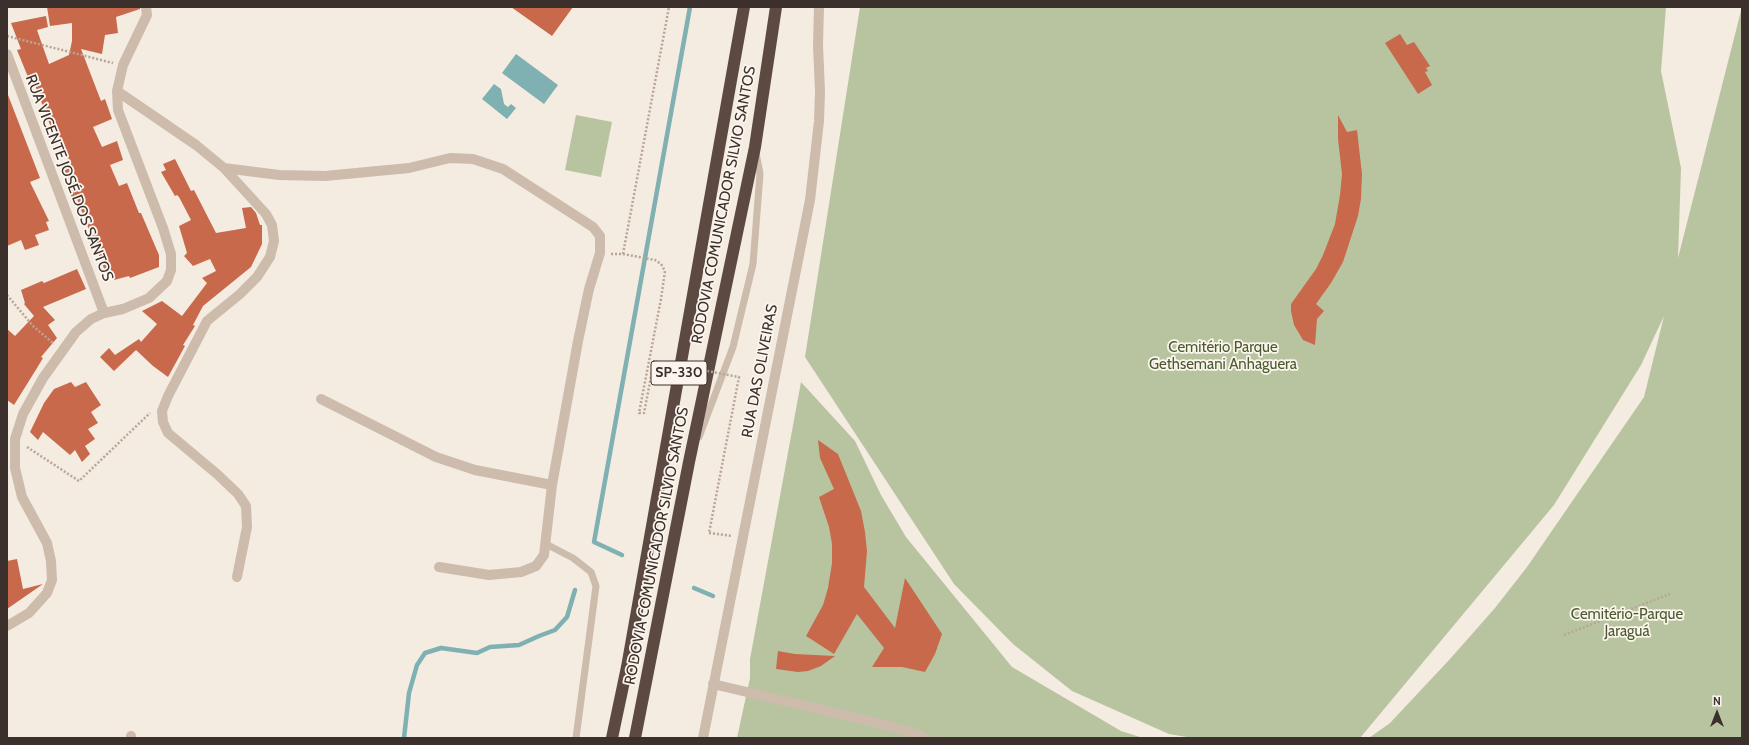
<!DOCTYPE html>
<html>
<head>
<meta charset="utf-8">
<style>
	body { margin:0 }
	#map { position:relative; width:1749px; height:745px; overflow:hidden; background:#f4ebe1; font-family:Cabin,sans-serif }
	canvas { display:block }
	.frame { position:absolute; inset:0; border:8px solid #3b302b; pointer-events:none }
	.north { position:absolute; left:1697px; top:693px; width:40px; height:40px; -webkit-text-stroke:3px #fbf5ee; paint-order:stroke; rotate:0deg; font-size:11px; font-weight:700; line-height:16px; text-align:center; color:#3b302b }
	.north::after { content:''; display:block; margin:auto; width:14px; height:18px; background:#3b302b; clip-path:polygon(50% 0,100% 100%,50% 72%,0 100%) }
</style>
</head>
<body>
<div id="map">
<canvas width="1749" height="745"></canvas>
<div class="frame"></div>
<div class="north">N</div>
</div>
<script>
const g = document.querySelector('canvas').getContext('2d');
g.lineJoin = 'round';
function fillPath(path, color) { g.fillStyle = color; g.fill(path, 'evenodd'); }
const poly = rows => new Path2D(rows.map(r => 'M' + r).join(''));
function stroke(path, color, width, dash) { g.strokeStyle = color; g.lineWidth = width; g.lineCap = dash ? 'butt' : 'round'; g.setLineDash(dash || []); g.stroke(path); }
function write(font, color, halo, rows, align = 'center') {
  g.font = font + ' Cabin,sans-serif'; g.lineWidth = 3.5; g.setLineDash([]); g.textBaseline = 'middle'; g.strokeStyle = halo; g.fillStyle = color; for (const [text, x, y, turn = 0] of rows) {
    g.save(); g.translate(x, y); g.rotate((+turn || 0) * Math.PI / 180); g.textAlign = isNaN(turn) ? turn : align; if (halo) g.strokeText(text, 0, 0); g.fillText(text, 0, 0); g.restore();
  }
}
const green = poly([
	[860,7,1666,7,1661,71,1681,168,1678,258,1742,7,1742,738,1369,738,1390,723,1450,659,1495,608,1527,567,1644,397,1664,316,1641,365,1554,505,1360,738,1193,738,1169,734,1072,691,1013,644,954,584,805,357],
	[576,115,612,122,601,177,565,170],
	[801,382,855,441,881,495,906,537,1012,667,1121,731,1143,738,737,738,750,678,750,659]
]);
const water = poly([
	[516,54,558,85,544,104,502,73],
	[494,84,501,89,504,104,508,107,511,104,516,108,507,119,482,99]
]);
const stream = poly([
	[622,555,594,542,690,7],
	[694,588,713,596],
	[404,738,409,693,417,665,425,653,441,648,477,653,490,647,519,645,539,636,555,630,567,617,575,590]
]);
const building = poly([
	[47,7,140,7,140,9,116,17,118,33,105,35,102,54,81,49,101,101,105,99,112,119,93,127,102,147,117,141,123,160,110,165,119,186,127,183,139,213,141,213,159,255,159,267,130,278,129,276,114,280,110,269,105,271,77,199,73,201,69,189,70,188,63,171,72,167,56,128,52,130,33,80,30,82,17,50,21,49,11,23,46,16,48,27,37,30,49,64,69,55,72,41,72,23,50,26],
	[511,7,573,7,552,36],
	[1400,34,1407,45,1414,42,1430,66,1426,68,1428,71,1425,72,1432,85,1418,94,1385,43],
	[8,95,40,178,30,182,49,221,46,222,49,230,35,235,39,245,25,250,21,240,7,246],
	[1338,115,1347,132,1357,130,1362,174,1361,199,1358,216,1343,262,1331,283,1316,304,1324,311,1317,319,1315,345,1303,340,1294,325,1291,311,1291,304,1316,269,1323,255,1335,224,1340,195,1342,174,1338,139],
	[175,159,191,191,194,190,216,233,246,228,242,208,251,207,256,213,260,225,262,225,262,244,251,267,203,306,193,325,195,326,183,345,185,346,168,377,153,366,136,350,114,371,100,357,109,348,115,355,139,339,141,342,157,324,142,311,162,301,182,316,207,283,202,278,216,271,210,259,193,266,184,256,187,253,179,226,191,220,179,197,177,195,175,196,161,172,166,170,163,164],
	[77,269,86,289,43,307,55,320,48,325,57,338,41,357,43,358,37,368,14,405,7,400,7,329,15,336,34,316,24,304,25,303,21,290,42,281,44,283],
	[71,382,75,387,86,382,101,405,91,412,98,423,88,429,95,439,85,446,90,454,82,462,75,450,70,455,43,432,38,440,30,432,44,403,54,389],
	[818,440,838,454,861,511,865,532,867,551,864,587,895,628,905,578,942,634,935,654,925,672,902,667,872,667,884,648,857,614,834,654,806,636,823,605,828,588,832,563,832,544,829,527,819,497,834,489,820,458],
	[17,559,23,589,43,584,7,609,7,561],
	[778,651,795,654,835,656,821,666,808,671,798,672,776,669]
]);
const path = poly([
	[7,36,113,63],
	[611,254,623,254,655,260,661,264,665,271,661,299],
	[623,254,669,7],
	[7,295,33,326,54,344],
	[27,447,79,481,150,413],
	[709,533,732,536],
	[1564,635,1670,594]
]);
const lane = poly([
	[699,437,733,347,753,264,760,174,756,153],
	[546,544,573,558,591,572,596,586,576,738]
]);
const street = poly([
	[7,54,104,313],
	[117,91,196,145,224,168,279,175,325,176,409,168,450,158,473,159,503,169,593,227,600,236,600,253,589,289,578,341,552,485,544,555,536,566,521,572,489,575,439,567],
	[224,168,266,214,272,225,274,241,270,257,257,277,240,294,207,321,168,396,162,411,163,422,168,433,217,474,238,494,246,506,247,527,237,577],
	[321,399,436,457,475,470,552,485],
	[7,626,29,613,47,593,52,580,51,561,47,543,22,497,15,468,15,439,23,414,43,378,76,332,91,319,104,313,123,309,149,298,167,281,171,270,171,254,163,228,118,110,117,91,123,65,147,15,146,7],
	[713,684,886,725,916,734,925,738],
	[131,736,131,738],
	[703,738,810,200,819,121,820,91,818,45,819,7]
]);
const highway = poly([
	[612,738,627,667,744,7],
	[635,738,689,462,755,147,776,7]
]);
const pathBridge = poly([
	[661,299,639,413,644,413,654,361,739,377,709,533]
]);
const shields = [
	[679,373,56]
];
const shieldNames = [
	["SP-330",679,373]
];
const streetNames = [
	["RUA VICENTE JOSÉ DOS SANTOS",69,178,69],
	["RODOVIA COMUNICADOR SILVIO SANTOS",724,205,-79],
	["RUA DAS OLIVEIRAS",760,371,-79],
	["RODOVIA COMUNICADOR SILVIO SANTOS",657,546,-79]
];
const parkNames = [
	["Cemitério Parque",1223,348],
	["Gethsemani Anhaguera",1223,365],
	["Cemitério-Parque",1627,615],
	["Jaraguá",1627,632]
];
fillPath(green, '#b8c4a0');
fillPath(water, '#7fb0b2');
stroke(stream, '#7fb0b2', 4.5);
fillPath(building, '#c8694b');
stroke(path, '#b9a596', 2.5, [2, 2]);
stroke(lane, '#cdbbac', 7);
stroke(street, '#cdbbac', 10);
stroke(highway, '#5c4a42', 12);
stroke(pathBridge, '#b9a596', 2.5, [2, 2]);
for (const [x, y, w] of shields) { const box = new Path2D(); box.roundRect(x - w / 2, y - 12, w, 24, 3); g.fillStyle = '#fbf5ee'; g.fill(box); stroke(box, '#3b302b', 1); }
write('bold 14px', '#3b302b', null, shieldNames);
write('15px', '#3b302b', '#fbf5ee', streetNames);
write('15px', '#4a5a2e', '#fbf5ee', parkNames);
</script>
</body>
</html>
